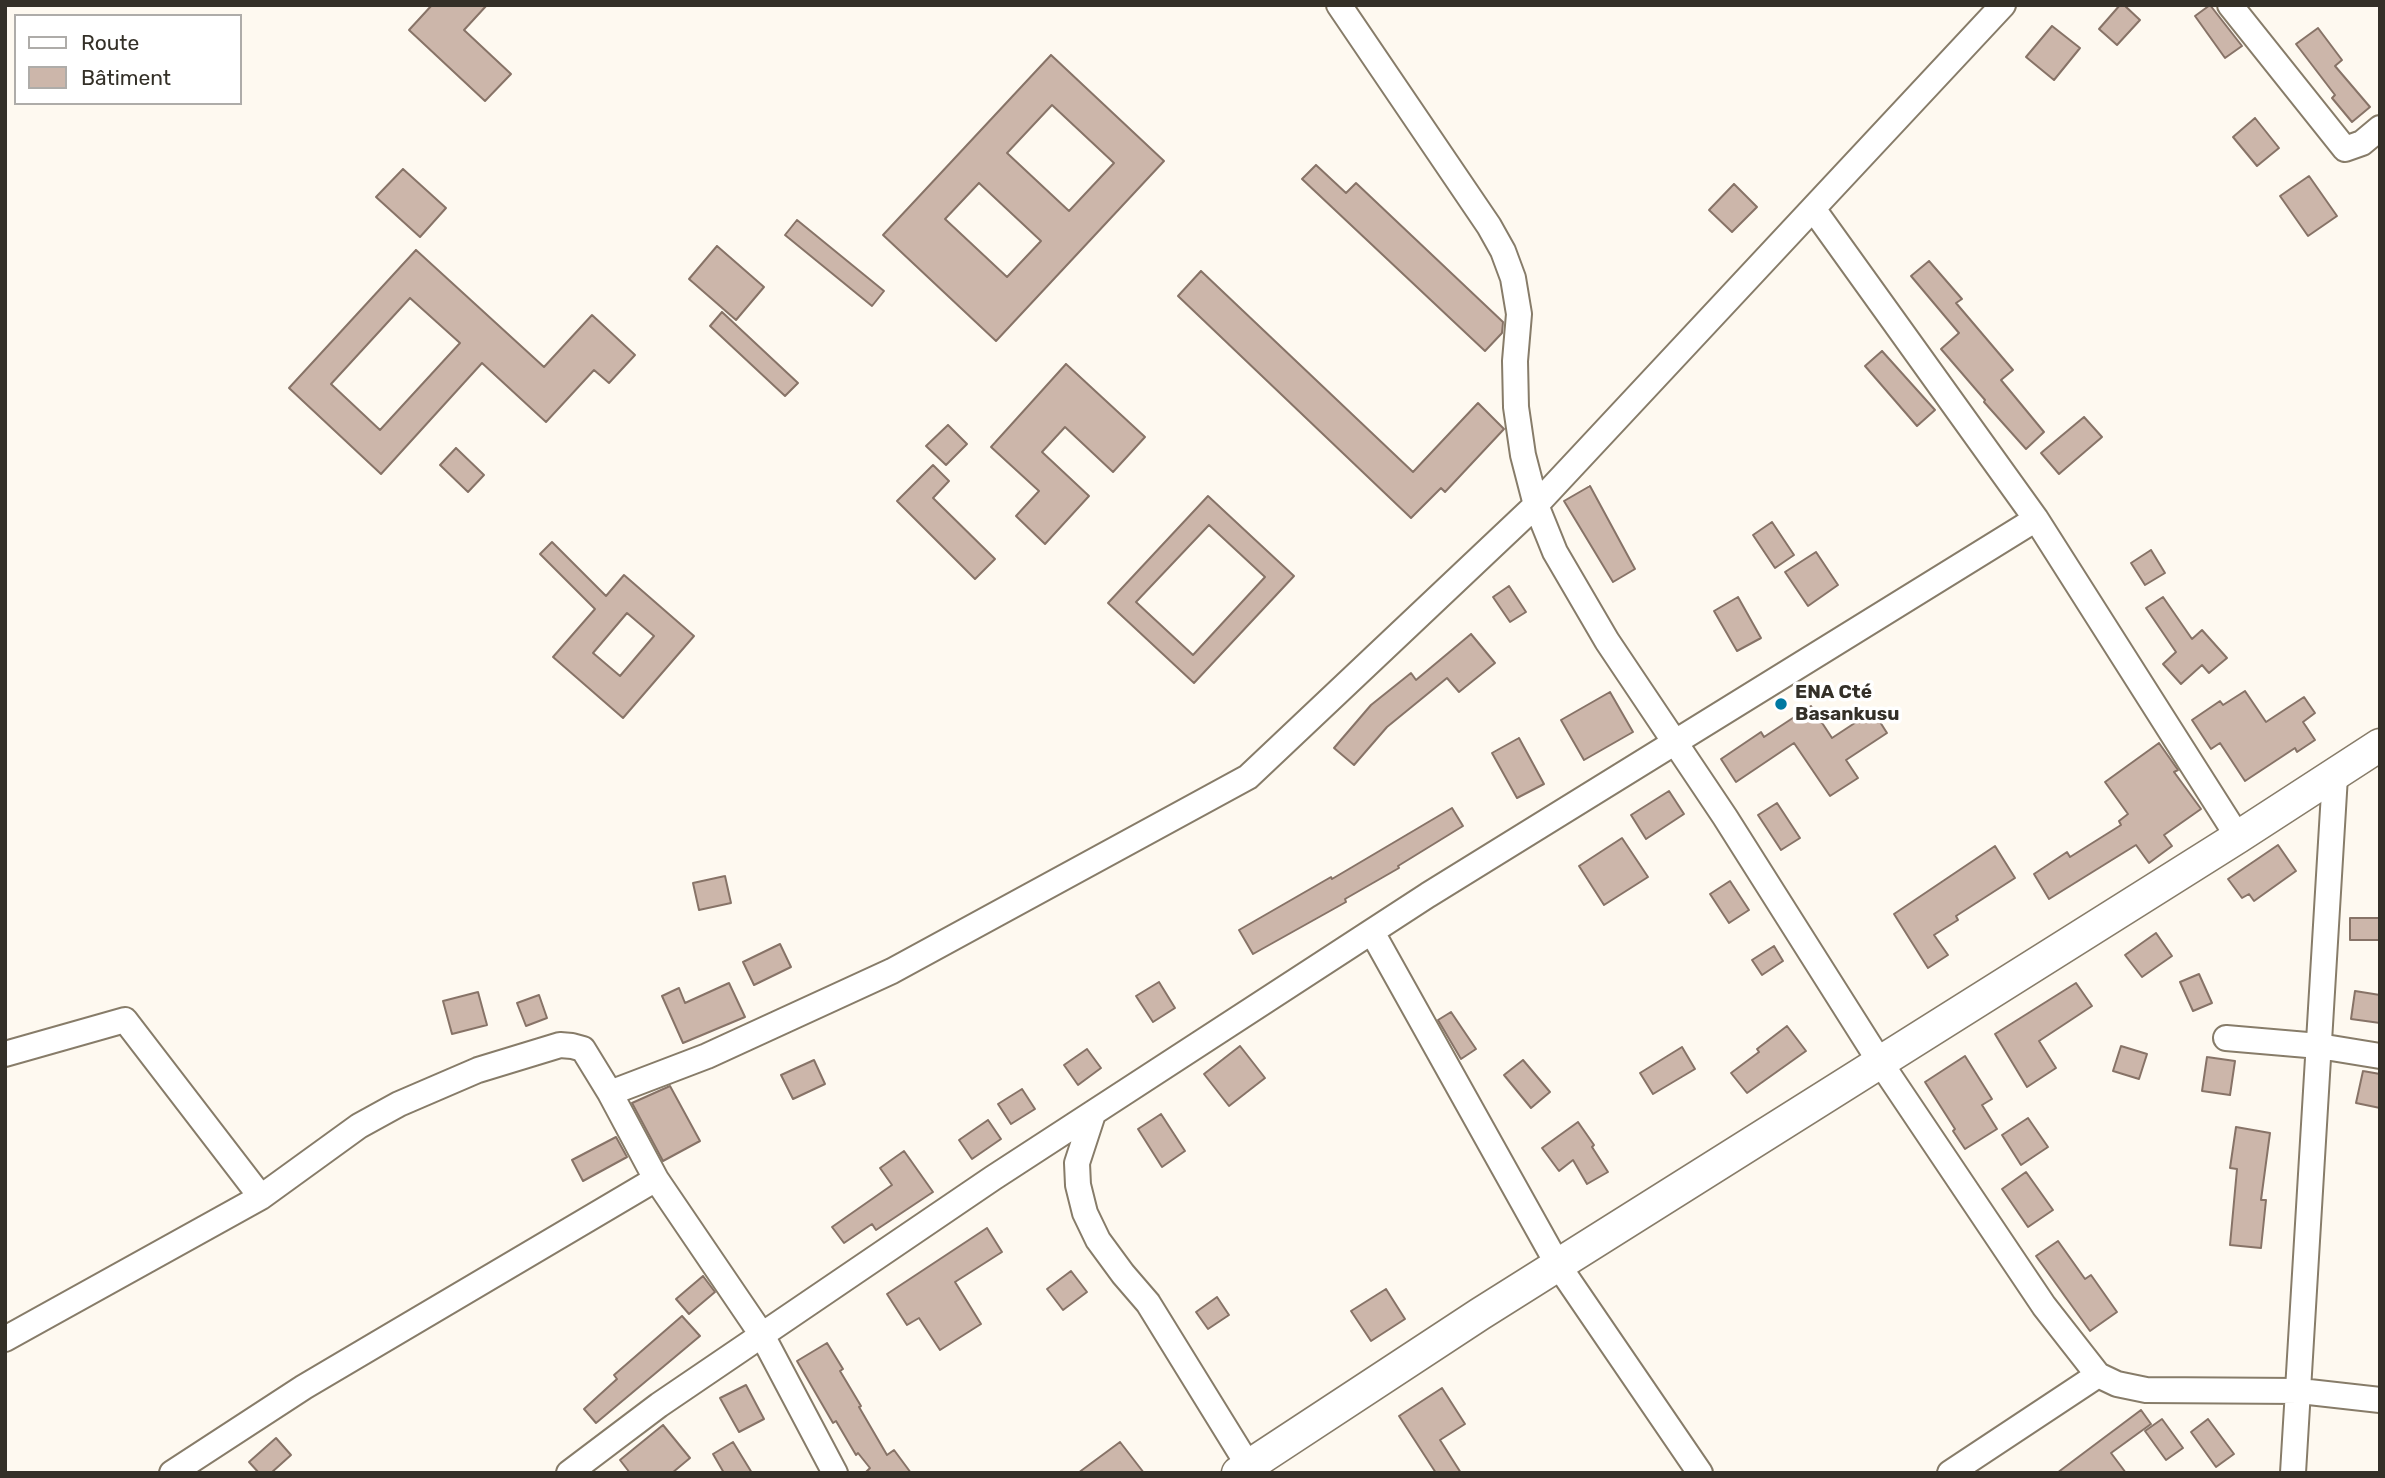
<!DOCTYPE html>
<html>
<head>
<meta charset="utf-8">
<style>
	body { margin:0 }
	#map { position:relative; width:2385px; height:1478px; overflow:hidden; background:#fef9f0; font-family:Rubik,sans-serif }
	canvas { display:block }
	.frame { position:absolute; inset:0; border:7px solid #343028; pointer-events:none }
	.legend { position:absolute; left:14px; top:14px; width:228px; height:91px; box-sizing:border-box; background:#fff; border:2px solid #aeaca9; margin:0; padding:9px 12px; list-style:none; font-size:21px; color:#343028 }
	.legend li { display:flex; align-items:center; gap:14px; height:35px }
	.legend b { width:35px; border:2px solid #aeaca9 }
</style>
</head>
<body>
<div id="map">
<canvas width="2385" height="1478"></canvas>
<div class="frame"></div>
<ul class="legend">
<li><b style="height:9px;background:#fff"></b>Route</li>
<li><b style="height:19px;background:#ccb6aa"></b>Bâtiment</li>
</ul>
</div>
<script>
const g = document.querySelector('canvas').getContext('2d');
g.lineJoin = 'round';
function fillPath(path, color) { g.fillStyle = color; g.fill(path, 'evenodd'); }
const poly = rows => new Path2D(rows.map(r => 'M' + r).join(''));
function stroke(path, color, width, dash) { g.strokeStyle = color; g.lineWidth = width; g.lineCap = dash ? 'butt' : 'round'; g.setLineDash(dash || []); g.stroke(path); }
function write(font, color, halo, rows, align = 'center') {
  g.font = font + ' Rubik,sans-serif'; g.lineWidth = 7; g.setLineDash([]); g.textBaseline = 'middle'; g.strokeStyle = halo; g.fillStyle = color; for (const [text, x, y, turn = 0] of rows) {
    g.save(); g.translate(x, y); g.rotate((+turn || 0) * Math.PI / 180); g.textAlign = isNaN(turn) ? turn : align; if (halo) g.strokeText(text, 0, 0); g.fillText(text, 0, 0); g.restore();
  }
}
const building = poly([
	[432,5,487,5,464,30,511,74,485,101,409,30,432,5],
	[2120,5,2124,5,2140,20,2117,45,2099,29,2120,5],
	[2210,5,2242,46,2225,58,2195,16,2210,5],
	[2052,26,2080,48,2054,80,2026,57,2052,26],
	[2318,28,2342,60,2335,66,2370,107,2352,122,2332,98,2335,95,2296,44,2318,28],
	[1051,55,1164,161,996,341,883,235,1051,55],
	[1052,105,1114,163,1069,211,1007,153,1052,105],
	[979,183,1041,241,1007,277,945,219,979,183],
	[2255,118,2279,148,2257,166,2233,137,2255,118],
	[1316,165,1346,193,1356,183,1503,322,1502,333,1485,351,1302,179,1316,165],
	[403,169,446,208,420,237,376,197,403,169],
	[2309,176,2337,216,2308,236,2280,196,2309,176],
	[1734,184,1757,207,1732,232,1709,210,1734,184],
	[797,220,884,291,872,306,785,235,797,220],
	[717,246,764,287,736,320,689,279,717,246],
	[416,250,544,367,592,315,635,355,609,383,594,370,546,422,482,363,381,474,289,388,416,250],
	[410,298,460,343,380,430,331,384,410,298],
	[1929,261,1962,299,1956,303,2013,370,2001,380,2044,432,2026,449,1984,402,1985,400,1941,349,1959,333,1911,276,1929,261],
	[1201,271,1413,472,1478,403,1504,429,1445,492,1441,488,1411,518,1178,296,1201,271],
	[722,312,798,383,785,396,710,326,722,312],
	[1882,351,1935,410,1917,426,1865,366,1882,351],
	[1066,364,1145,437,1113,472,1065,427,1042,452,1089,496,1045,544,1016,516,1039,491,991,447,1066,364],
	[2084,417,2102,437,2059,474,2041,453,2084,417],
	[948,425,967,444,946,465,926,446,948,425],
	[456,448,484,475,468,492,440,465,456,448],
	[933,465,949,481,933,498,995,559,975,579,897,501,933,465],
	[1590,486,1635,569,1613,582,1564,501,1590,486],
	[1208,496,1294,576,1194,683,1108,603,1208,496],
	[1209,525,1265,577,1193,655,1136,602,1209,525],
	[1772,522,1794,555,1775,568,1753,535,1772,522],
	[552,542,606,596,624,575,694,636,623,718,553,657,595,609,540,554,552,542],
	[627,613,654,636,620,676,593,653,627,613],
	[2151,550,2165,573,2145,585,2131,563,2151,550],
	[1816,552,1838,585,1808,606,1785,572,1816,552],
	[1509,586,1526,612,1510,622,1493,597,1509,586],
	[1738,597,1761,638,1737,651,1714,611,1738,597],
	[2163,597,2192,639,2202,630,2227,658,2209,673,2202,665,2181,684,2163,664,2176,652,2146,608,2163,597],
	[1471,634,1495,663,1459,692,1447,678,1387,727,1354,765,1334,748,1371,705,1411,673,1416,680,1471,634],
	[2245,691,2266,722,2304,697,2315,713,2303,722,2315,740,2297,752,2295,748,2245,781,2220,743,2211,749,2192,720,2220,701,2223,705,2245,691],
	[1610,692,1633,732,1584,760,1561,720,1610,692],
	[1811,706,1832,738,1873,711,1887,733,1846,760,1858,778,1830,796,1794,743,1736,782,1721,759,1761,732,1764,737,1811,706],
	[1519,738,1544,784,1517,798,1492,753,1519,738],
	[2159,743,2178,770,2174,772,2201,809,2164,835,2172,846,2149,863,2136,845,2049,899,2034,874,2067,852,2070,857,2121,825,2119,821,2128,814,2105,782,2159,743],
	[1669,791,1684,814,1646,839,1631,815,1669,791],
	[1777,803,1800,838,1781,850,1758,815,1777,803],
	[1452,808,1463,826,1398,866,1399,868,1345,899,1346,902,1253,954,1239,930,1331,877,1332,879,1452,808],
	[1622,838,1648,877,1604,905,1579,866,1622,838],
	[2278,845,2296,871,2254,901,2249,894,2242,898,2228,879,2278,845],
	[1995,846,2015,878,1956,916,1958,920,1934,935,1948,955,1928,968,1894,914,1995,846],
	[725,876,731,903,699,910,693,883,725,876],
	[1730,881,1749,910,1729,923,1710,894,1730,881],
	[2350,918,2380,918,2380,940,2350,940,2350,918],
	[2156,933,2172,956,2142,977,2125,955,2156,933],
	[780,944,791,967,754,985,743,962,780,944],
	[1774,946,1783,961,1762,975,1752,960,1774,946],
	[2199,974,2212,1003,2193,1011,2180,982,2199,974],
	[1159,982,1175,1008,1153,1022,1136,996,1159,982],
	[729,983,745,1017,683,1043,662,996,679,988,685,1003,729,983],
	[2076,983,2092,1006,2039,1041,2056,1068,2027,1087,1995,1034,2076,983],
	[2355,991,2380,995,2380,1023,2351,1019,2355,991],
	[478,992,487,1025,452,1034,443,1001,478,992],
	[539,995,547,1018,526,1026,517,1003,539,995],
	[1451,1012,1476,1049,1461,1059,1438,1020,1451,1012],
	[1787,1026,1806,1051,1747,1093,1731,1073,1759,1052,1757,1049,1787,1026],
	[1240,1046,1265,1078,1229,1106,1204,1074,1240,1046],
	[2121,1046,2147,1054,2139,1079,2113,1071,2121,1046],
	[1682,1047,1695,1069,1653,1094,1640,1073,1682,1047],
	[1087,1049,1101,1068,1078,1085,1064,1065,1087,1049],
	[1965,1056,1992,1099,1982,1105,1997,1129,1965,1149,1953,1131,1955,1129,1925,1082,1965,1056],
	[2207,1057,2235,1061,2230,1095,2202,1091,2207,1057],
	[814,1060,825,1084,793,1099,781,1075,814,1060],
	[1523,1060,1550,1092,1531,1108,1504,1075,1523,1060],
	[2363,1071,2380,1074,2380,1108,2356,1103,2363,1071],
	[670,1086,700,1141,663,1161,632,1103,670,1086],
	[1022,1089,1035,1109,1011,1124,998,1104,1022,1089],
	[1161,1114,1185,1151,1162,1167,1138,1129,1161,1114],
	[2028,1118,2048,1147,2021,1165,2002,1135,2028,1118],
	[988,1120,1001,1139,972,1159,959,1140,988,1120],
	[1578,1122,1594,1145,1592,1147,1608,1172,1587,1184,1573,1160,1559,1171,1542,1148,1578,1122],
	[2236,1127,2270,1133,2261,1200,2266,1200,2261,1248,2230,1245,2237,1169,2230,1168,2236,1127],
	[616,1137,627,1157,583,1181,572,1160,616,1137],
	[904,1151,933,1192,876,1230,872,1224,844,1243,832,1227,892,1185,880,1168,904,1151],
	[2026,1172,2053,1210,2028,1227,2002,1189,2026,1172],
	[987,1228,1002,1252,955,1282,981,1324,940,1350,919,1318,907,1325,887,1294,987,1228],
	[2058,1241,2085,1279,2091,1275,2117,1312,2090,1331,2036,1256,2058,1241],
	[1071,1271,1087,1292,1063,1310,1047,1289,1071,1271],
	[703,1276,715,1292,689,1314,676,1299,703,1276],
	[1386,1289,1405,1319,1371,1341,1351,1311,1386,1289],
	[1217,1297,1229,1315,1208,1329,1196,1312,1217,1297],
	[682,1316,700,1336,596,1423,584,1409,617,1379,614,1375,682,1316],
	[827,1343,843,1369,840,1371,861,1406,859,1407,887,1455,894,1450,911,1473,865,1473,870,1468,858,1453,856,1455,836,1421,833,1423,797,1361,827,1343],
	[746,1385,764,1419,739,1432,720,1398,746,1385],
	[1442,1388,1465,1424,1440,1440,1461,1473,1436,1473,1399,1416,1442,1388],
	[2141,1410,2151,1424,2111,1453,2126,1473,2057,1473,2141,1410],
	[2162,1419,2183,1448,2166,1460,2145,1431,2162,1419],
	[2208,1419,2234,1454,2216,1467,2191,1432,2208,1419],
	[663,1425,690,1458,672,1473,630,1473,620,1460,663,1425],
	[276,1438,291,1455,271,1473,259,1473,249,1462,276,1438],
	[733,1442,752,1473,724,1473,713,1454,733,1442],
	[1120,1442,1144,1473,1078,1473,1120,1442]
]);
const minor = poly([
	[1339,5,1489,226,1503,251,1513,278,1519,314,1515,361,1516,407,1523,455,1536,505,1555,552,1607,641,1725,817,1880,1062,2044,1306,2098,1375,2117,1384,2146,1390,2300,1391,2380,1400],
	[2230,5,2345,149,2362,143,2380,128],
	[1814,210,2036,519],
	[1372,932,1558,1265,1700,1473],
	[2226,1038,2319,1046,2380,1056],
	[5,1054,125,1020,261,1197],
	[610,1093,707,1056,892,971,1248,777,1536,505,2003,5],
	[1093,1114,1077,1163,1078,1185,1085,1213,1098,1240,1123,1274,1148,1303,1253,1473],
	[5,1339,261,1197,359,1126,399,1104,478,1070,560,1045,572,1046,583,1049,610,1093,656,1179,762,1335,835,1473],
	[172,1473,304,1387,656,1179],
	[569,1473,659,1405,993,1178,1428,895,2036,519,2238,837],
	[1950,1473,2098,1375],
	[2293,1473,2335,776]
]);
const tertiary = poly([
	[1238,1473,1480,1314,2238,837,2380,745]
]);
const markers = [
	[1781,704,7,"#0079a1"]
];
const poiNames = [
	["ENA Cté",1795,693],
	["Basankusu",1795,715]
];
fillPath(building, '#ccb6aa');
stroke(building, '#877367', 2);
stroke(minor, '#877c69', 28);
stroke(tertiary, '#877c69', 35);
stroke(minor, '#fff', 24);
stroke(tertiary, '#fff', 32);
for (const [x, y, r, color] of markers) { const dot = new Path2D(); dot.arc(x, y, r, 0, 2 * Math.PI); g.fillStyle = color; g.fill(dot); stroke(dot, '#fff', 2.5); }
write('bold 19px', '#343028', '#fff', poiNames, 'left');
</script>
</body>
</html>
